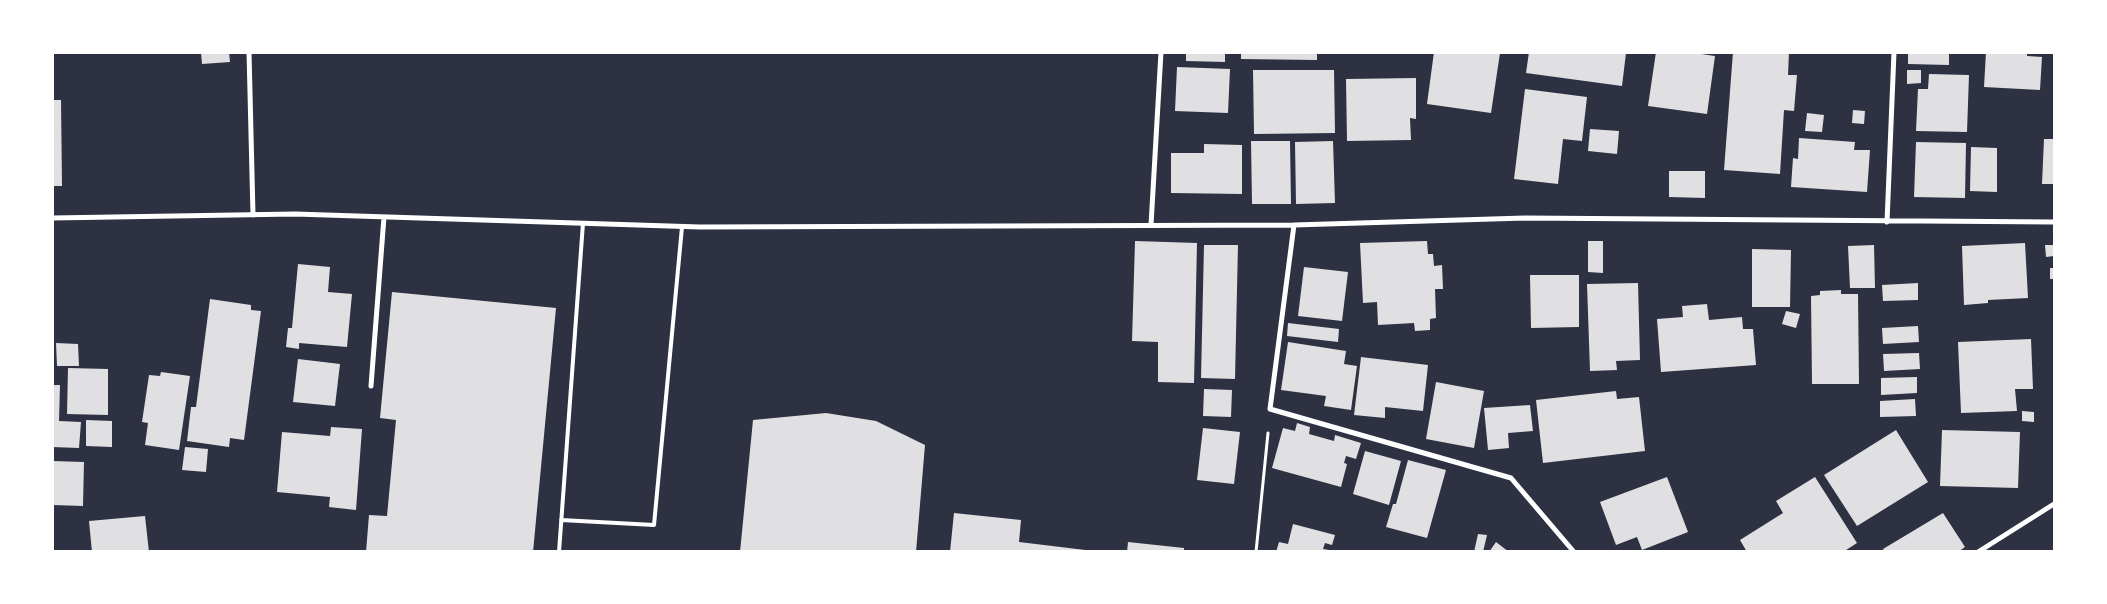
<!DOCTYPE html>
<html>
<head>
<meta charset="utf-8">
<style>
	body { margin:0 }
	#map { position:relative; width:2107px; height:604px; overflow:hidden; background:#2d3142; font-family:"Noto Sans",sans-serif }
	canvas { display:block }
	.frame { position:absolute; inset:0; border:54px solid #fff; pointer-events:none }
</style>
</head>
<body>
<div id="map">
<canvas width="2107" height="604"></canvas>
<div class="frame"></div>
</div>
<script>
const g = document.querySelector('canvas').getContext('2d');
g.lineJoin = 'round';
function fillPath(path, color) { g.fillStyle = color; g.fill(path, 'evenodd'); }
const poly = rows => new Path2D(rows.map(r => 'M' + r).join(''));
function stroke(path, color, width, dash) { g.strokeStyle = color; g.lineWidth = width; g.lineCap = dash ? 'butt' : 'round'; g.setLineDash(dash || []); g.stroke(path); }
const building = poly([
	[201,52,229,52,230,62,202,64],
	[1186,52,1225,52,1225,62,1186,61],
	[1241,52,1317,52,1317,60,1241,59],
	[1434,52,1500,53,1491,113,1427,104],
	[1529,52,1626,53,1622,86,1526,73],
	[1656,52,1688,52,1715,56,1707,114,1648,106],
	[1733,52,1789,52,1788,75,1797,75,1794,111,1784,110,1780,174,1724,170],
	[1908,52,1949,52,1949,65,1908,64],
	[1986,52,2027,52,2027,56,2042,57,2040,90,1984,87],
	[1177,67,1230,69,1228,113,1175,111],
	[1253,70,1334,70,1335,133,1254,134],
	[1907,70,1921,70,1921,83,1907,84],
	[1929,74,1969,75,1967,132,1916,131,1918,89,1928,89],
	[1416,78,1416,119,1410,118,1411,140,1347,141,1346,79],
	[1525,89,1587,97,1582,141,1563,139,1558,184,1514,179],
	[52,100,61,100,62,186,52,186],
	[1853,110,1865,111,1864,124,1852,123],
	[1807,113,1824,115,1822,132,1805,131],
	[1590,129,1619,131,1617,154,1588,151],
	[1799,138,1855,142,1854,150,1870,150,1867,192,1791,187,1793,158,1798,159],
	[2044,139,2054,139,2054,184,2042,184],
	[1251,141,1290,141,1291,204,1252,204],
	[1333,141,1335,203,1296,204,1295,142],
	[1916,142,1966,143,1965,198,1914,197],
	[1204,144,1242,145,1242,194,1171,193,1171,153,1204,153],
	[1971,147,1997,148,1997,192,1970,191],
	[1669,171,1705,171,1705,198,1669,197],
	[1135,241,1197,243,1194,383,1158,382,1158,342,1132,341],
	[1427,241,1428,254,1433,254,1434,266,1442,265,1443,289,1435,289,1436,318,1430,319,1430,330,1415,331,1414,323,1378,325,1377,302,1363,303,1360,243],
	[1588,241,1603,241,1603,273,1588,272],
	[2025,243,2028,298,1988,300,1988,303,1964,305,1962,246],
	[1204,245,1238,245,1235,379,1201,378],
	[1874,245,1875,288,1850,288,1848,246],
	[2045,245,2054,245,2054,256,2046,257],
	[1752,249,1791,250,1790,307,1752,307],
	[298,264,330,267,328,292,352,294,347,347,299,343,299,349,286,347,288,328,292,328],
	[1304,267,1348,272,1342,321,1298,316],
	[2050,268,2054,268,2054,279,2050,279],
	[1530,275,1579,275,1579,327,1531,328],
	[1638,283,1640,360,1616,361,1617,370,1590,371,1587,284],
	[1918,283,1918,300,1883,301,1882,285],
	[1841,290,1841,294,1858,294,1859,384,1812,384,1811,296,1820,295,1820,291],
	[392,292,556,308,533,552,366,552,369,515,387,516,396,420,380,418],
	[210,299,251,305,251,310,261,311,244,440,230,438,229,447,187,441,191,407,196,407],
	[1707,304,1709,320,1742,317,1743,329,1753,329,1756,365,1661,372,1657,319,1683,317,1682,306],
	[1786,311,1800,314,1796,328,1782,324],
	[1288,323,1339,329,1338,342,1287,336],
	[1918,326,1919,342,1883,344,1882,328],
	[2031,339,2033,389,2015,389,2017,411,1961,413,1958,342],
	[1288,342,1346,351,1344,364,1357,366,1351,410,1324,406,1326,396,1281,390],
	[56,343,78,344,79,366,57,366],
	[1919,353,1920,369,1884,371,1883,354],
	[1361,357,1428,365,1423,411,1385,407,1385,418,1354,415],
	[298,359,340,364,335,406,293,402],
	[68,368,108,369,108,415,67,414],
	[161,372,190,376,179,450,145,445,148,423,142,422,149,375,160,376],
	[1917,377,1917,393,1881,395,1881,378],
	[1436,382,1484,391,1474,448,1426,439],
	[52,385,60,385,59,421,81,422,79,448,52,447],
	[1204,389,1232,390,1231,417,1203,416],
	[1616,391,1617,399,1639,397,1645,451,1543,463,1536,400],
	[1915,399,1916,416,1880,417,1880,401],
	[1530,405,1533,431,1508,433,1509,448,1488,450,1484,408],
	[2022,411,2034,412,2034,422,2022,421],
	[826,413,876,421,925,445,916,552,740,552,753,420],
	[86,420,112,421,112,447,86,446],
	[1297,423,1310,427,1309,434,1334,441,1335,435,1361,443,1356,459,1346,456,1344,463,1347,464,1341,487,1272,468,1283,428,1295,431],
	[331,427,362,429,356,510,329,507,330,497,277,492,282,432,330,436],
	[1203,428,1240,432,1234,484,1197,480],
	[1896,430,1928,482,1857,526,1824,475],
	[1942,430,2020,432,2018,488,1940,486],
	[185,447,208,449,206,472,182,470],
	[1365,451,1401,461,1389,505,1353,494],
	[1408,460,1446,470,1427,538,1386,527,1393,504,1396,504],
	[52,461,84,462,83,506,52,505],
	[1667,477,1688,532,1642,550,1637,537,1616,545,1600,502],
	[1815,477,1857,543,1843,552,1747,552,1740,540,1783,513,1776,501],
	[954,513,1021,520,1019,542,1102,552,950,552],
	[1943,513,1965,547,1958,552,1884,552,1883,549],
	[145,516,149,552,92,552,89,521],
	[1293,524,1335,535,1332,545,1325,543,1323,549,1329,550,1328,552,1276,552,1279,542,1288,544],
	[1478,534,1487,535,1483,552,1474,552],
	[1128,542,1184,548,1184,552,1127,552],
	[1496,542,1509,552,1489,552]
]);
const path = poly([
	[1256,552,1268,433]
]);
const service = poly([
	[561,520,654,525,682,227],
	[559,552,583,223]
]);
const minor = poly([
	[249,52,253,215],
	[52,218,295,214,700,227,1294,225,1525,218,2054,222],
	[1887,222,1894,52],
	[1151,225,1161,52],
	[1294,225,1270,409,1511,478,1574,552],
	[371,386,384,217],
	[1978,552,2054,504]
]);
fillPath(building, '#e0e0e3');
stroke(path, '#fff', 3);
stroke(service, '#fff', 4);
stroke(minor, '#fff', 5);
</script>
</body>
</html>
